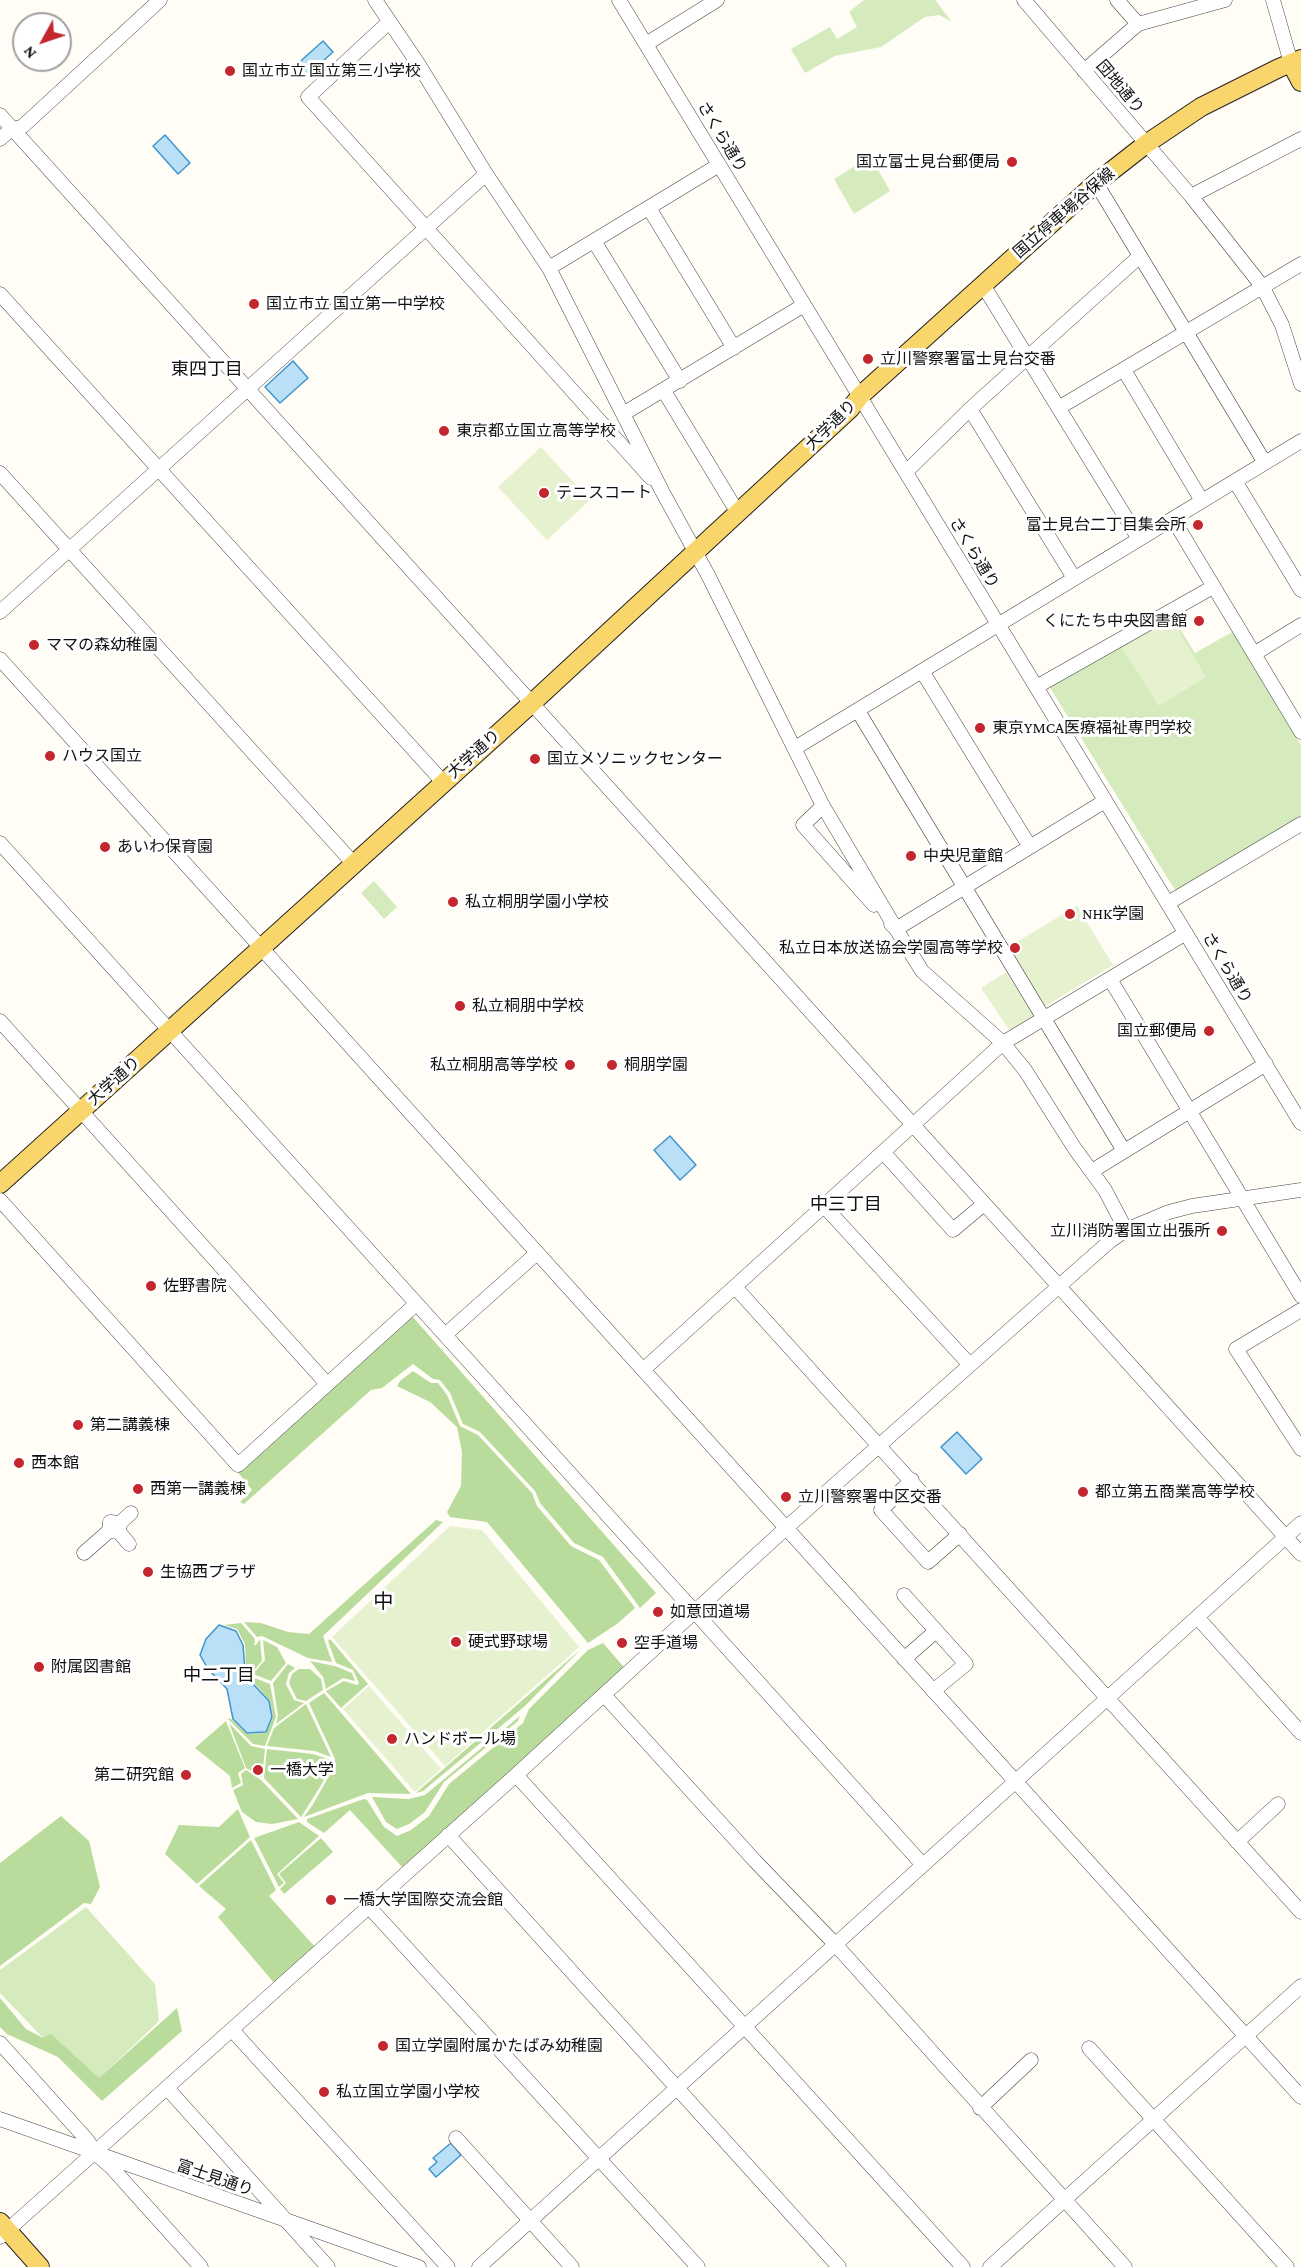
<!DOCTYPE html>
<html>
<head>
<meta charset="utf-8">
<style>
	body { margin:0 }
	#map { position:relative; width:1301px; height:2267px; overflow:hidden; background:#fffdf5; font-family:"Crimson Pro",serif }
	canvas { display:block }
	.north { position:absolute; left:12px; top:12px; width:60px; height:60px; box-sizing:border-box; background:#fff; border:2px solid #a0a0a0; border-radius:50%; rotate:230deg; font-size:16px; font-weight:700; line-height:24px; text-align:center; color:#111 }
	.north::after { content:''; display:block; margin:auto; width:21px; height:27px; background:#c4262e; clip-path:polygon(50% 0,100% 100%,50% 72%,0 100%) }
</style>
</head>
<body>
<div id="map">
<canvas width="1301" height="2267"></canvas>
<div class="north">N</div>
</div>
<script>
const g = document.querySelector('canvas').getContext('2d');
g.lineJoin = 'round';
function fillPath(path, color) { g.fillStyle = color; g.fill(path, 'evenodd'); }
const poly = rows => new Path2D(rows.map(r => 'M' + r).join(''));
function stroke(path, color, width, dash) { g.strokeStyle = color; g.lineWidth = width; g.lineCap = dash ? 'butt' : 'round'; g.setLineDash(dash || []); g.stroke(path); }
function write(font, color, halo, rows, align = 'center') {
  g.font = font + ' "Crimson Pro","Noto Sans JP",serif'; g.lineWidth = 6; g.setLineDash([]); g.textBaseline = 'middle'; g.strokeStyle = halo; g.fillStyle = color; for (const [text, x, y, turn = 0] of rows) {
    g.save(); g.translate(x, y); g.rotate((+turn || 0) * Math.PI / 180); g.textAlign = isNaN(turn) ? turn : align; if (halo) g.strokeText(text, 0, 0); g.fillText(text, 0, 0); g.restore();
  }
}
const green = poly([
	[864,0,935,0,952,22,939,15,925,17,881,47,835,56,805,73,791,49,830,27,837,39,857,27,849,12],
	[868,158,877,168,890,191,854,214,834,179],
	[1172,616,1195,653,1234,631,1301,745,1301,819,1178,895,1049,686],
	[374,881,397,907,384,919,361,893],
	[86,1907,155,1984,159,2021,90,2087,0,1993,0,1970]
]);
const forest = poly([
	[412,1316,656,1593,640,1608,603,1557,574,1543,540,1503,535,1491,480,1432,463,1424,450,1393,440,1380,433,1379,413,1364,382,1388,371,1390,244,1504,240,1502,252,1490,237,1471],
	[413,1371,431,1383,438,1383,447,1395,460,1426,478,1435,532,1493,537,1506,571,1546,599,1560,635,1608,617,1624,588,1643,487,1522,450,1517,447,1512,461,1486,462,1452,457,1427,430,1402,397,1386,400,1381],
	[436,1520,443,1522,323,1636,332,1662,308,1658,262,1636,257,1637,244,1622,261,1623,288,1632,309,1634],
	[241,1623,255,1639,254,1645,256,1645,260,1639,262,1661,250,1675,246,1670,245,1644,237,1629,224,1625],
	[330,1639,368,1684,341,1708,326,1691,344,1681,357,1685,359,1683,353,1670,336,1663,328,1641],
	[263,1640,277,1647,286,1663,271,1681,253,1674,265,1660],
	[603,1643,629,1673,402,1867,350,1810,324,1833,307,1822,307,1819,364,1799,367,1800,384,1827,397,1836,411,1830,429,1816,449,1784,523,1723,529,1709,588,1650],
	[581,1649,525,1706,423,1791,416,1793],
	[310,1661,335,1666,352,1673,355,1681,343,1678,326,1689,323,1677],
	[288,1664,295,1668,289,1673,286,1684,294,1700,304,1703,276,1724,278,1716,273,1683],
	[299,1669,310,1669,321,1679,323,1690,306,1701,297,1699,289,1683,292,1674],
	[252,1677,270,1684,276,1717,265,1746,253,1744,228,1719,230,1718,247,1734,266,1733,273,1717,270,1701,255,1684],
	[324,1693,411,1794,368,1793,304,1817,312,1806,333,1769,335,1759,309,1703],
	[306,1704,331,1757,315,1751,267,1746,274,1728],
	[520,1716,518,1721,444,1782,425,1812,409,1824,397,1829,386,1822,372,1797,409,1799,425,1795],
	[226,1721,245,1768,238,1773,241,1783,232,1788,230,1776,195,1748],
	[229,1723,251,1746,265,1749,262,1777,246,1768],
	[267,1749,313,1754,331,1760,330,1768,320,1787,301,1817,264,1778],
	[246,1770,261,1780,298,1819,272,1824,256,1822,242,1812,233,1790,243,1785,241,1774],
	[238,1809,250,1837,197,1884,165,1854,179,1825,219,1827],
	[61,1816,89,1841,100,1887,91,1904,84,1903,0,1966,0,1863],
	[299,1822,319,1836,277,1874,284,1883,279,1887,254,1838],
	[321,1838,333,1852,284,1894,280,1889,286,1883,279,1874],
	[251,1840,276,1890,269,1896,315,1947,275,1984,218,1917,226,1909,199,1886],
	[0,1998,26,2029,43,2038,51,2034,99,2078,177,2008,182,2031,102,2101,58,2057,7,2034,0,2027]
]);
const pitch = poly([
	[541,447,590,500,547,540,498,487],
	[1171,618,1206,677,1159,706,1122,648],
	[1077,906,1113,965,1044,1007,1008,947],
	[1006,972,1034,1016,1010,1031,981,988],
	[450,1526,482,1530,579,1647,445,1766,332,1637],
	[369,1686,441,1769,415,1792,343,1709]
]);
const water = poly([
	[323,41,333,52,304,78,294,67,323,41],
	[165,135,190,163,178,174,153,146,165,135],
	[293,361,308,378,280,403,265,387,293,361],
	[670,1136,696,1165,680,1180,654,1150,670,1136],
	[957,1432,982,1459,966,1474,941,1447,957,1432],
	[219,1625,236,1631,243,1645,245,1670,254,1685,269,1701,272,1717,266,1732,247,1733,233,1719,227,1689,208,1669,200,1655,206,1639,219,1625],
	[451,2143,461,2155,436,2177,429,2169,437,2162,433,2158,451,2143]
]);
const minor = poly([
	[375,0,417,62,486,174,549,268,662,491,708,575,823,806,896,929,922,971,1003,1043,1025,1070,1075,1149,1105,1190,1126,1230],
	[619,0,1301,1123],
	[1024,0,1191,196,1262,286,1282,325,1301,384],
	[1117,0,1138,24],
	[1273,0,1291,63],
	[389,22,308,97,651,478],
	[646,44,717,0],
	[1084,71,1138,24,1225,0],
	[0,115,1301,1554],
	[0,139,9,131,23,126,160,0],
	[1096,183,1265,463],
	[1191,196,1301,139],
	[649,208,734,348],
	[594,241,680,381],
	[549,268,719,165],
	[983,285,1139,539],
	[0,294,443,782],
	[1124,370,1202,501],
	[664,391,738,513],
	[1060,407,1301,264],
	[970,409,1074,578],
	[623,414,804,305],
	[906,472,970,409,1140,256],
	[0,473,354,864],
	[1235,481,1301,590],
	[1173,519,1301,732],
	[0,612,486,174],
	[1254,654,1301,625],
	[0,659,1301,2097],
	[922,671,1030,847],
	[1036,687,1213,587],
	[858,711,1124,1151],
	[795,748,1301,441],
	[823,806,803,825,874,905],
	[0,843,445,1335],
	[1168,903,1301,824],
	[891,924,896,929,1105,801],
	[1110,979,1301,1296],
	[0,1021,327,1384],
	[884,1153,953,1230,984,1204],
	[1092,1171,1266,1064],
	[0,1200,238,1465,416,1304],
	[824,1206,970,1365],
	[537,1253,445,1335,923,1865],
	[735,1287,1301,1912],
	[1301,1310,1236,1349,1301,1449],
	[643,1370,1003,1043,1186,933],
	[912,1480,881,1510,928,1562,960,1534],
	[120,1523,131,1513],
	[119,1532,129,1544],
	[84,1553,109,1531,110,1522,120,1523,119,1532,109,1531],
	[904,1595,966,1664,933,1691],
	[1197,1617,1301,1733],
	[904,1659,936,1631],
	[604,1695,755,1861,835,1944,1125,2267],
	[516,1775,963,2267],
	[448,1835,839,2267],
	[1237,1842,1278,1804],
	[369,1907,698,2267],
	[232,2030,448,2267],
	[0,2043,88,2141,95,2153,112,2168,201,2267],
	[1089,2048,1287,2267],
	[167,2088,328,2267],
	[980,2108,1031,2060],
	[0,2119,419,2267],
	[456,2138,572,2267],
	[0,2237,516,1775,786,1528,1110,1241,1126,1230,1169,1212,1192,1206,1301,1190],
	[479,2267,1301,1523],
	[990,2267,1301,1986]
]);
const major = poly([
	[1291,63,1301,82],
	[0,1184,532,703,850,409,860,396,1096,183,1146,144,1201,107,1279,68,1301,59],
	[0,2222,40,2267]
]);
const markers = [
	[230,71,6,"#c4262e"],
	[1012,162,6,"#c4262e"],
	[254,304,6,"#c4262e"],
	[868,359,6,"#c4262e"],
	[444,431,6,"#c4262e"],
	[544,493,6,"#c4262e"],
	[1198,525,6,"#c4262e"],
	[1199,621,6,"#c4262e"],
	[34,645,6,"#c4262e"],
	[980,728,6,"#c4262e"],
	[50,756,6,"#c4262e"],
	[535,759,6,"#c4262e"],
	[105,847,6,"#c4262e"],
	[911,856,6,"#c4262e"],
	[453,902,6,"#c4262e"],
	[1070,914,6,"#c4262e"],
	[1015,948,6,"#c4262e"],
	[460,1006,6,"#c4262e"],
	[1209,1031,6,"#c4262e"],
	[570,1065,6,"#c4262e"],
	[612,1065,6,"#c4262e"],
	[1222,1231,6,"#c4262e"],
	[151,1286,6,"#c4262e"],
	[78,1425,6,"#c4262e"],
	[19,1463,6,"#c4262e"],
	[138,1489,6,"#c4262e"],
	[1083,1492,6,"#c4262e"],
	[786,1497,6,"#c4262e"],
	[148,1572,6,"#c4262e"],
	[658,1612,6,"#c4262e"],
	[456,1642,6,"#c4262e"],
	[622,1643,6,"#c4262e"],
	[39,1667,6,"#c4262e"],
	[392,1739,6,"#c4262e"],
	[258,1770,6,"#c4262e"],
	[186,1775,6,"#c4262e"],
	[331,1900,6,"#c4262e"],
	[383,2046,6,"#c4262e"],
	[324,2092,6,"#c4262e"]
];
const poiNames = [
	["国立市立 国立第三小学校",242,71],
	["国立富士見台郵便局",1000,162,"right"],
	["国立市立 国立第一中学校",266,304],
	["立川警察署富士見台交番",880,359],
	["東京都立国立高等学校",456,431],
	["テニスコート",556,493],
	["富士見台二丁目集会所",1186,525,"right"],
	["くにたち中央図書館",1187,621,"right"],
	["ママの森幼稚園",46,645],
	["東京YMCA医療福祉専門学校",992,728],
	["ハウス国立",62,756],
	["国立メソニックセンター",547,759],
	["あいわ保育園",117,847],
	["中央児童館",923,856],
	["私立桐朋学園小学校",465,902],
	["NHK学園",1082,914],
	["私立日本放送協会学園高等学校",1003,948,"right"],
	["私立桐朋中学校",472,1006],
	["国立郵便局",1197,1031,"right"],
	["私立桐朋高等学校",558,1065,"right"],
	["桐朋学園",624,1065],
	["立川消防署国立出張所",1210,1231,"right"],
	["佐野書院",163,1286],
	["第二講義棟",90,1425],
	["西本館",31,1463],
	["西第一講義棟",150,1489],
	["都立第五商業高等学校",1095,1492],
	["立川警察署中区交番",798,1497],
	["生協西プラザ",160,1572],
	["如意団道場",670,1612],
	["硬式野球場",468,1642],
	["空手道場",634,1643],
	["附属図書館",51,1667],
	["ハンドボール場",404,1739],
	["一橋大学",270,1770],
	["第二研究館",174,1775,"right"],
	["一橋大学国際交流会館",343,1900],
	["国立学園附属かたばみ幼稚園",395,2046],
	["私立国立学園小学校",336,2092]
];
const streetNames = [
	["団地通り",1120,87,50],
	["さくら通り",722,137,59],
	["国立停車場谷保線",1064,213,-41],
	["大学通り",831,425,-45],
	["さくら通り",974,553,59],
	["大学通り",474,754,-42],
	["さくら通り",1227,968,59],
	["大学通り",114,1081,-42],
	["富士見通り",215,2178,19]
];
const neighbourhoodNames = [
	["東四丁目",207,369],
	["中三丁目",846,1204],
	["中二丁目",219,1675]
];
const quarterNames = [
	["中",383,1602]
];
fillPath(green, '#d5ebbd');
fillPath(forest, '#b9dc9c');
fillPath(pitch, '#e6f2cf');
fillPath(water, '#b9e0f7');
stroke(water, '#3f96cf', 1.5);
stroke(minor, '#444', 15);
stroke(major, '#222', 20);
stroke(minor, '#fff', 14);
stroke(major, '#f9d66b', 18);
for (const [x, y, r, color] of markers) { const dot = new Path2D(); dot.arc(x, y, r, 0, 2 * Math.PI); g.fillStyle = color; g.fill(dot); stroke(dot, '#fff', 2); }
write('16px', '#111', '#fff', poiNames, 'left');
write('16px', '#111', '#fff', streetNames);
write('18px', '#111', '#fff', neighbourhoodNames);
write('20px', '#111', '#fff', quarterNames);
</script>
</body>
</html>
